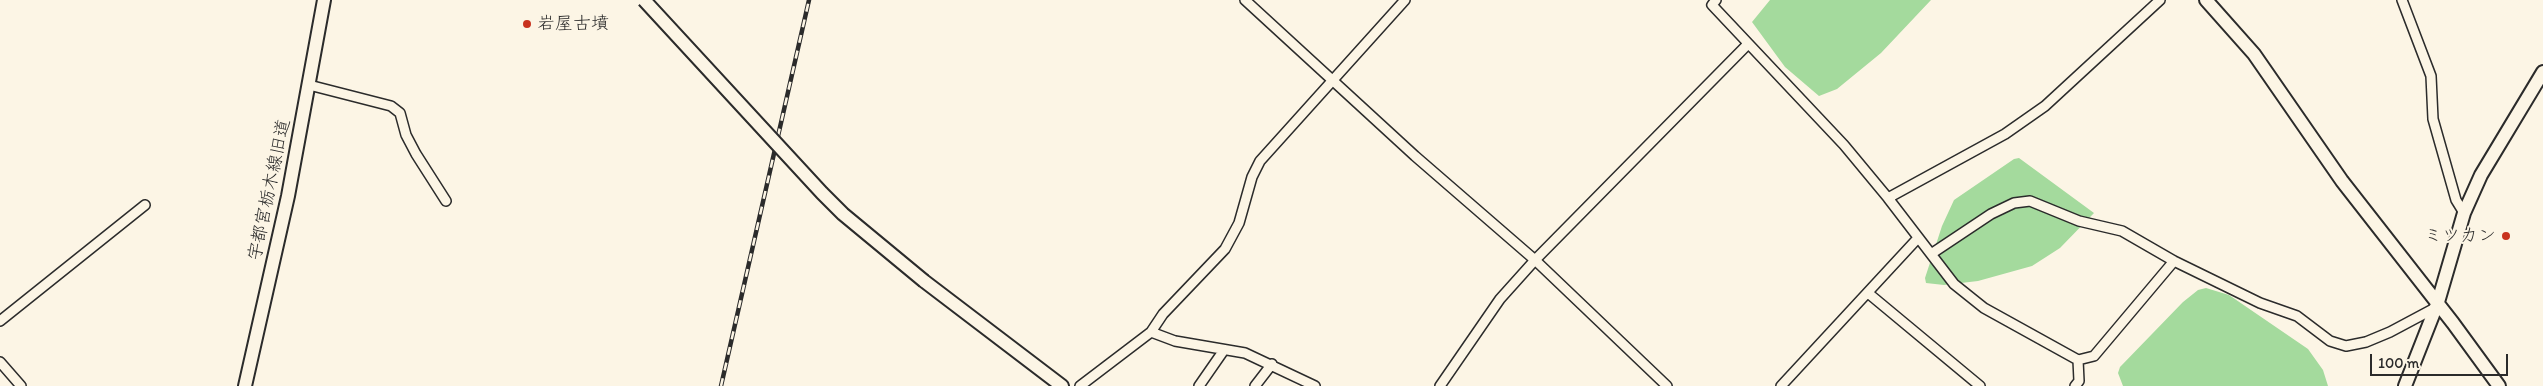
<!DOCTYPE html>
<html>
<head>
<meta charset="utf-8">
<style>
	body { margin:0 }
	#map { position:relative; width:2543px; height:386px; overflow:hidden; background:#fcf5e5; font-family:Itim,sans-serif }
	canvas { display:block }
	.scale { position:absolute; left:2370px; top:354px; width:138px; height:22px; box-sizing:border-box; border:2px solid #2b2b2b; border-top:0; padding-left:6px; font-size:15px; line-height:18px; white-space:nowrap; color:#2b2b2b; -webkit-text-stroke:4px #fcf5e5; paint-order:stroke }
</style>
</head>
<body>
<div id="map">
<canvas width="2543" height="386"></canvas>
<div class="scale">100 m</div>
</div>
<script>
const g = document.querySelector('canvas').getContext('2d');
g.lineJoin = 'round';
function fillPath(path, color) { g.fillStyle = color; g.fill(path, 'evenodd'); }
const poly = rows => new Path2D(rows.map(r => 'M' + r).join(''));
function stroke(path, color, width, dash) { g.strokeStyle = color; g.lineWidth = width; g.lineCap = dash ? 'butt' : 'round'; g.setLineDash(dash || []); g.stroke(path); }
function write(font, color, halo, rows, align = 'center') {
  g.font = font + ' Itim,"Klee One",sans-serif'; g.lineWidth = 4; g.setLineDash([]); g.textBaseline = 'middle'; g.strokeStyle = halo; g.fillStyle = color; for (const [text, x, y, turn = 0] of rows) {
    g.save(); g.translate(x, y); g.rotate((+turn || 0) * Math.PI / 180); g.textAlign = isNaN(turn) ? turn : align; if (halo) g.strokeText(text, 0, 0); g.fillText(text, 0, 0); g.restore();
  }
}
const green = poly([
	[1770,0,1931,0,1881,53,1837,89,1819,96,1785,67,1752,22],
	[2019,158,2094,213,2060,248,2032,266,1978,281,1944,285,1926,283,1925,278,1942,226,1954,200,2014,159],
	[2206,288,2229,295,2308,349,2323,370,2328,386,2123,386,2118,373,2120,367,2183,302,2198,290]
]);
const street = poly([
	[1245,0,1415,156,1535,260,1667,386],
	[1716,0,1712,5,1844,145,1888,198,1954,284,1984,308,2078,360,2094,356,2174,261],
	[2402,0,2431,76,2433,119,2456,200,2464,213],
	[309,85,391,106,400,113,406,135,416,154,446,201],
	[1888,198,2005,134,2045,106,2160,0],
	[1931,254,1991,214,2014,203,2030,201,2079,221,2122,231,2174,261,2260,303,2297,316,2330,341,2346,346,2366,342,2390,332,2435,308],
	[1868,293,1980,386],
	[0,321,145,205],
	[1151,332,1175,341,1245,353,1315,386],
	[0,362,21,386],
	[1080,386,1151,332,1163,314,1225,249,1239,223,1252,177,1260,161,1405,0],
	[1199,386,1224,350],
	[1255,386,1272,364],
	[1440,386,1500,299,1535,260,1748,44],
	[1781,386,1918,238],
	[2075,386,2079,381,2078,360]
]);
const secondary = poly([
	[2206,0,2254,54,2342,181,2453,323,2499,386],
	[924,281,1062,386],
	[245,386,288,196,324,0],
	[2405,386,2438,302,2464,213,2481,175,2543,72]
]);
const rail = poly([
	[721,386,809,0]
]);
const secondaryBridge = poly([
	[644,0,822,193,843,214,924,281]
]);
const markers = [
	[527,24,5,"#c8321e"],
	[2506,236,5,"#c8321e"]
];
const poiNames = [
	["岩屋古墳",537,24],
	["ミツカン",2496,236,"right"]
];
const streetNames = [
	["宇都宮栃木線旧道",270,190,-78]
];
fillPath(green, '#a4da9d');
stroke(street, '#2b2b2b', 12);
stroke(secondary, '#2b2b2b', 16);
stroke(street, '#fcf5e5', 9);
stroke(secondary, '#fcf5e5', 12);
stroke(rail, '#2b2b2b', 4.5);
stroke(rail, '#fcf5e5', 2.5, [8]);
stroke(secondaryBridge, '#2b2b2b', 16, []);
stroke(secondaryBridge, '#fcf5e5', 12);
for (const [x, y, r, color] of markers) { const dot = new Path2D(); dot.arc(x, y, r, 0, 2 * Math.PI); g.fillStyle = color; g.fill(dot); stroke(dot, '#fcf5e5', 2); }
write('18px', '#2b2b2b', '#fcf5e5', poiNames, 'left');
write('18px', '#2b2b2b', '#fcf5e5', streetNames);
</script>
</body>
</html>
